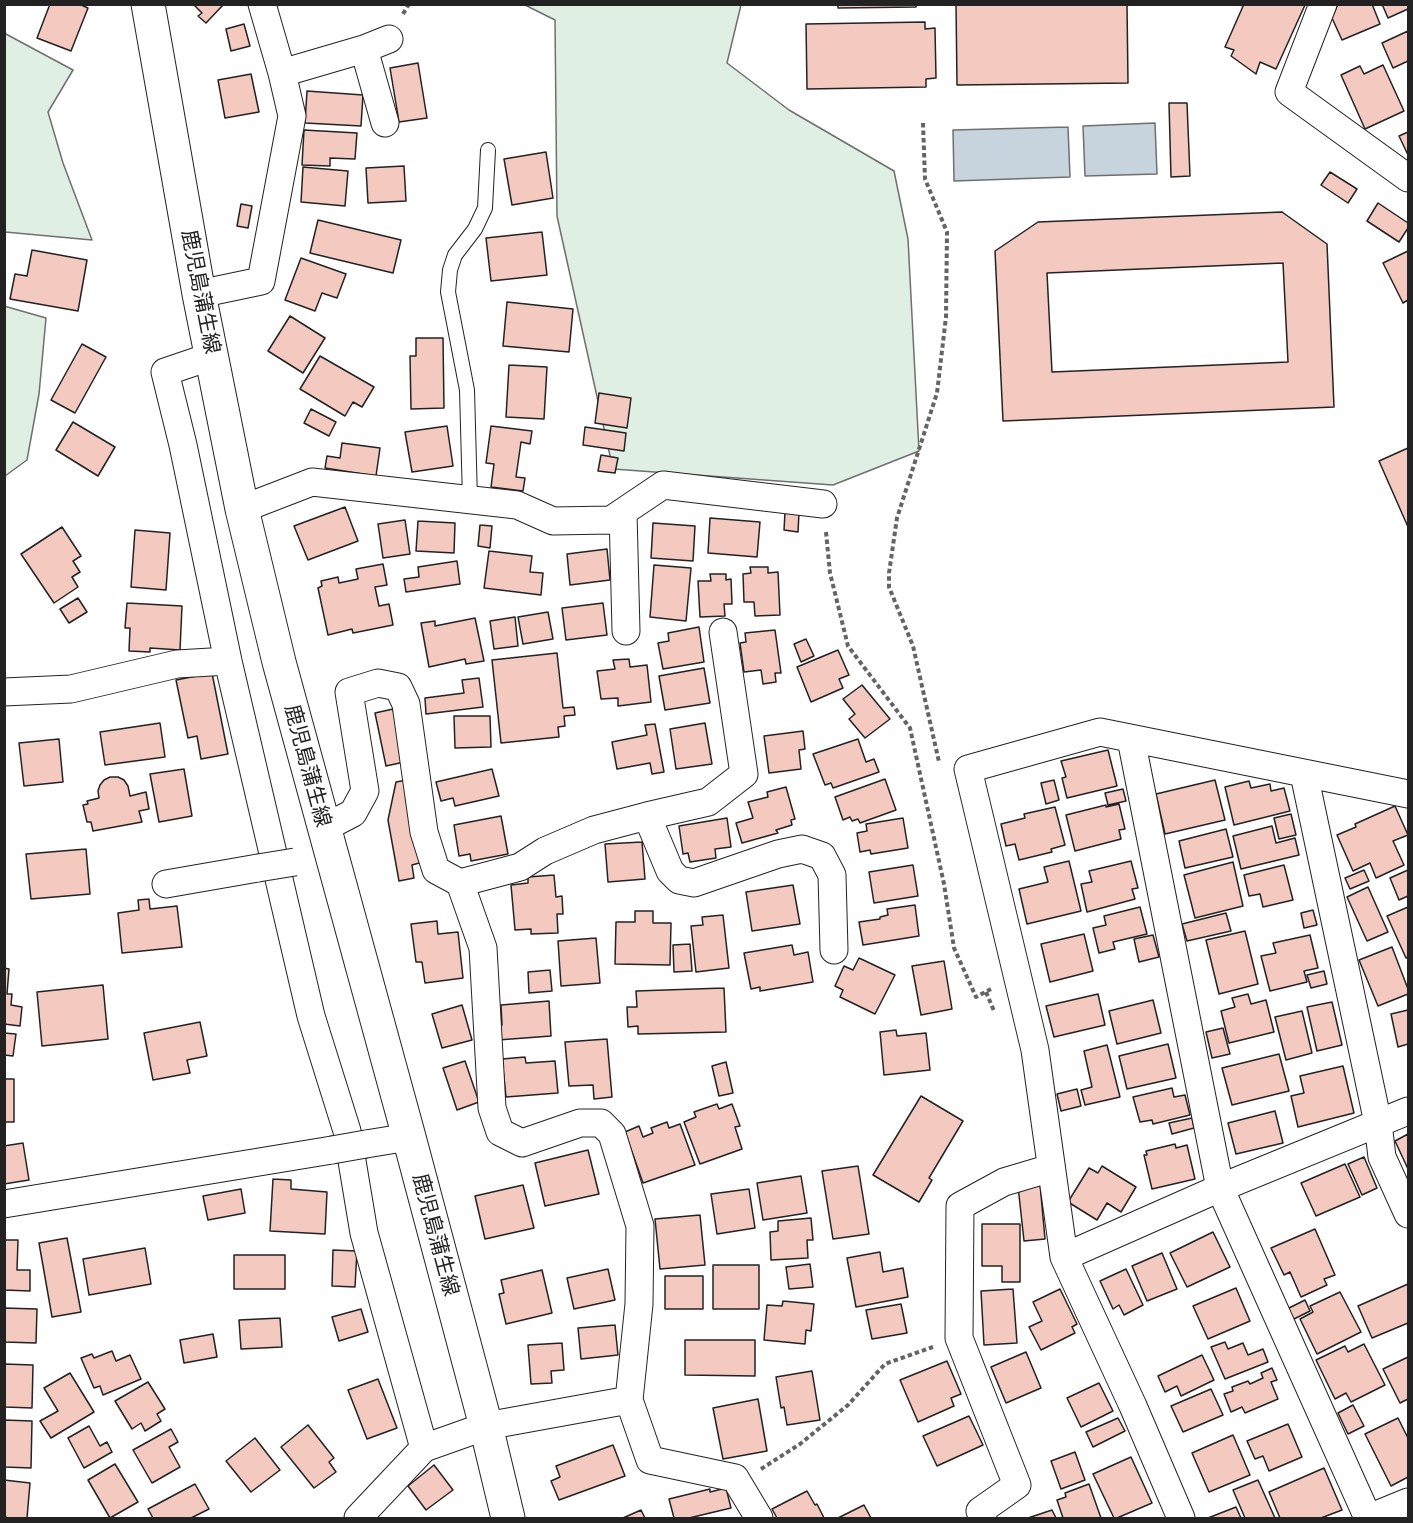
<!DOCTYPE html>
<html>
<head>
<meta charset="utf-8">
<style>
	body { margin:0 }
	#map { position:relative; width:1413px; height:1523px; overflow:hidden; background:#fff; font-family:"Open Sans",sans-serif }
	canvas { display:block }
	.frame { position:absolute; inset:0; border:6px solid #222; pointer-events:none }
</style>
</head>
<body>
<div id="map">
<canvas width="1413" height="1523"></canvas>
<div class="frame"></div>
</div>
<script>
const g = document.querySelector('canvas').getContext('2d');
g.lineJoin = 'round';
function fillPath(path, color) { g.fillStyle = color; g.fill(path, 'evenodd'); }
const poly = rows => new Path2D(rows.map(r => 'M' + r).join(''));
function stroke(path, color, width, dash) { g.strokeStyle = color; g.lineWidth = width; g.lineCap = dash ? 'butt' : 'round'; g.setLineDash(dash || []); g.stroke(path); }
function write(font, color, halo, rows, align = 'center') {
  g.font = font + ' "Open Sans","Noto Sans JP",sans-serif'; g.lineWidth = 4.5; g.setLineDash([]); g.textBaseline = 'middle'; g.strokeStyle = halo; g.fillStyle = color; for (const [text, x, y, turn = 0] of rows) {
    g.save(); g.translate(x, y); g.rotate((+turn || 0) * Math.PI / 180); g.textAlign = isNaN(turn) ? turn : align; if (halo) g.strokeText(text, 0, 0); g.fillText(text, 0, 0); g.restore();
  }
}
const green = poly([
	[525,5,741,5,727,63,789,110,894,171,908,239,919,451,833,485,613,469,557,216,555,20,525,5],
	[4,33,73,70,48,112,63,163,92,240,5,232,4,33],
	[4,306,46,318,39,394,27,460,5,476,4,306]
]);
const water = poly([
	[1155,123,1157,174,1085,176,1083,126,1155,123],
	[1068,127,1070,177,954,181,953,130,1068,127]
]);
const building = poly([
	[50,4,79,4,88,8,71,51,37,38,50,4],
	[193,4,224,4,206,23,198,16,202,13,193,4],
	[838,4,916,4,916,7,838,8,838,4],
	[956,4,1127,4,1128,83,957,85,956,4],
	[1244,4,1305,5,1276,69,1260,62,1256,74,1231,56,1234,50,1225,47,1244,4],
	[1338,4,1372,4,1380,24,1342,40,1332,18,1338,4],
	[1382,4,1408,4,1408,9,1388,18,1382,4],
	[925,22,925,29,935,28,936,78,926,79,926,87,807,89,806,24,925,22],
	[244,24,250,46,231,51,226,29,244,24],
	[1408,31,1408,61,1393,68,1382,43,1408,31],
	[418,63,427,118,399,122,390,68,418,63],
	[1383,65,1404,111,1365,129,1341,75,1360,66,1364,74,1383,65],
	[251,74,259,112,225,118,218,80,251,74],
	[307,91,363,95,361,126,305,123,307,91],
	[1169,103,1187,103,1190,176,1171,177,1169,103],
	[304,130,357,133,355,159,330,158,330,166,302,165,304,130],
	[1408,132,1408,155,1399,136,1408,132],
	[546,152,553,198,512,205,504,159,546,152],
	[404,166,406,201,368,203,366,168,404,166],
	[303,167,348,171,345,206,301,202,303,167],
	[1330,172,1357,189,1348,203,1321,185,1330,172],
	[1378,203,1408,223,1408,228,1399,242,1367,221,1378,203],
	[241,204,252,206,248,228,237,226,241,204],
	[1282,212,1327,244,1334,407,1003,421,995,251,1038,222,1282,212],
	[1283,263,1288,362,1052,372,1047,273,1283,263],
	[318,220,401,240,393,273,310,253,318,220],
	[542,232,547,275,491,281,486,238,542,232],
	[32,250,87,260,78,311,10,299,15,274,27,276,32,250],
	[1408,251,1408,300,1403,303,1383,263,1408,251],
	[301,258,346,274,337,298,322,293,315,311,285,300,301,258],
	[507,302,573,309,569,352,503,346,507,302],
	[290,316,325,338,303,373,268,351,290,316],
	[416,338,443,338,444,408,411,409,410,356,416,356,416,338],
	[82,344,106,357,75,413,51,400,82,344],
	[320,356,374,387,362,407,353,402,345,416,300,389,320,356],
	[509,365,547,367,544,419,506,417,509,365],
	[599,393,631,398,627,428,595,423,599,393],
	[311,409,336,422,329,436,304,423,311,409],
	[73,422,115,447,98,476,56,450,73,422],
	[447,426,453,466,412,472,405,432,447,426],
	[491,426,532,431,530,444,521,442,516,477,525,478,523,491,491,487,494,464,486,463,491,426],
	[585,427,626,433,624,451,583,445,585,427],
	[342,443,380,448,376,476,325,468,327,456,340,458,342,443],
	[1408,448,1408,527,1379,461,1408,448],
	[601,455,618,458,615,473,598,471,601,455],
	[345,507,358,541,308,560,294,526,345,507],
	[785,512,799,513,798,532,784,530,785,512],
	[710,518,760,522,757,557,708,553,710,518],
	[405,520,410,554,383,558,378,524,405,520],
	[418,521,455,523,454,553,416,551,418,521],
	[653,523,695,526,693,561,651,558,653,523],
	[480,525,492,526,490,548,478,546,480,525],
	[62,527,81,556,73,561,80,572,72,577,78,587,54,603,21,554,62,527],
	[135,530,170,533,166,590,131,587,135,530],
	[607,549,610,580,570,585,567,554,607,549],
	[489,551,532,556,530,572,543,573,541,595,484,588,489,551],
	[457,561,460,584,406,592,404,579,419,577,418,567,457,561],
	[383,564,387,585,375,587,379,606,389,604,393,625,353,633,352,629,328,635,318,588,322,586,321,581,338,577,339,583,358,579,356,569,383,564],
	[654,565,691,568,686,621,650,617,654,565],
	[750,567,768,567,768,573,778,572,780,615,755,616,754,602,744,602,743,574,751,573,750,567],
	[710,574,726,574,726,580,731,579,732,604,724,604,725,616,700,617,698,581,711,581,710,574],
	[78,598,87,612,69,623,60,609,78,598],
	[127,603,182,606,180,650,150,648,150,652,129,651,130,628,125,628,127,603],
	[603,603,607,635,566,640,562,608,603,603],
	[548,612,553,639,523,644,518,617,548,612],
	[515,617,518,646,494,649,490,621,515,617],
	[475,618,484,661,466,664,465,659,429,667,421,623,435,621,435,626,475,618],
	[699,627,704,662,663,669,658,643,669,641,668,633,699,627],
	[775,630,781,673,775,673,776,682,763,684,761,670,744,672,740,643,746,642,745,633,775,630],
	[806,639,814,656,801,662,794,644,806,639],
	[838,650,849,675,839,679,843,688,811,702,797,667,838,650],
	[557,653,563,708,574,707,575,715,564,716,565,726,558,727,559,737,501,743,492,660,557,653],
	[629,659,630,667,647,665,651,702,618,706,618,698,601,699,597,671,615,669,613,660,629,659],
	[704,668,710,703,665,710,659,676,704,668],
	[212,673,228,754,201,759,197,736,188,738,176,680,212,673],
	[479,678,483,707,426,714,425,698,464,693,462,680,479,678],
	[862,685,890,719,865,738,849,719,855,714,843,699,862,685],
	[393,709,404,762,386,766,375,713,393,709],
	[454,716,490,716,491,747,455,748,454,716],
	[160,723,165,757,105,765,100,732,160,723],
	[705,723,712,764,676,769,670,729,705,723],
	[655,724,664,772,652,774,650,763,617,769,612,742,647,735,645,725,655,724],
	[803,731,805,749,799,750,801,769,769,773,764,736,803,731],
	[59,739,63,782,24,786,19,743,59,739],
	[858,739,866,762,874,759,879,772,833,788,831,783,825,785,813,754,858,739],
	[1108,750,1117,786,1067,798,1062,778,1066,777,1061,761,1108,750],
	[184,769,192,816,159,822,150,774,184,769],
	[492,769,499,796,455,806,453,798,441,801,436,782,492,769],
	[110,777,118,777,124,780,128,786,130,796,146,792,149,809,139,811,142,822,93,831,91,822,87,822,83,805,88,804,87,801,99,798,98,791,100,785,104,780,110,777],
	[885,779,896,810,860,823,858,819,852,821,850,817,843,820,835,797,885,779],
	[407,780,423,862,412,865,414,878,399,881,388,820,396,782,407,780],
	[1054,780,1059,800,1046,804,1041,783,1054,780],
	[1215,780,1225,820,1165,834,1156,794,1215,780],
	[1249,781,1251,788,1270,784,1271,791,1284,788,1290,811,1234,825,1225,787,1249,781],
	[786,787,795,819,791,820,792,825,776,830,778,833,742,843,736,823,753,818,748,802,768,797,767,792,786,787],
	[1123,789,1126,801,1108,805,1105,793,1123,789],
	[1119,804,1125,829,1119,830,1121,839,1075,851,1066,815,1106,805,1106,807,1119,804],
	[1395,806,1408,835,1393,841,1404,865,1376,878,1370,863,1353,871,1337,835,1356,827,1355,824,1395,806],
	[1055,807,1065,845,1051,849,1052,852,1019,860,1015,844,1006,846,1001,824,1025,818,1024,814,1055,807],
	[1291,814,1296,835,1279,839,1274,818,1291,814],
	[501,816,508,854,471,861,470,854,459,856,454,825,501,816],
	[727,818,731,847,715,849,716,858,690,862,688,853,683,854,679,826,727,818],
	[903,818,908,848,871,854,870,850,860,852,857,833,867,831,866,824,903,818],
	[1272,826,1276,843,1295,838,1299,855,1241,869,1233,836,1272,826],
	[1226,829,1233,857,1185,868,1179,841,1226,829],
	[642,842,645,879,608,882,605,844,642,842],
	[86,849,90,894,31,899,26,854,86,849],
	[1069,861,1081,911,1027,924,1019,889,1048,882,1044,867,1069,861],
	[1131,861,1138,888,1132,889,1135,899,1087,912,1081,884,1092,882,1089,871,1131,861],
	[1233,862,1243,906,1195,918,1184,875,1233,862],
	[913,865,918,896,874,903,869,872,913,865],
	[1284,865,1293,900,1263,907,1260,894,1249,896,1244,875,1284,865],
	[1364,870,1369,881,1350,889,1345,878,1364,870],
	[1408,870,1408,896,1399,900,1390,878,1408,870],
	[554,875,556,897,562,896,563,914,557,914,558,933,531,934,531,929,515,930,511,885,528,883,528,877,554,875],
	[793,885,800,924,752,931,746,892,793,885],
	[1368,887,1388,932,1367,941,1347,897,1368,887],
	[149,899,150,909,177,906,182,947,122,953,118,913,139,910,138,900,149,899],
	[915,905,919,936,863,945,859,922,880,919,880,917,888,915,887,909,915,905],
	[1140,907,1147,934,1113,942,1115,949,1099,953,1093,928,1106,925,1104,916,1140,907],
	[1408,907,1408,957,1406,958,1387,916,1408,907],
	[1313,910,1317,925,1304,928,1301,913,1313,910],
	[635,911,653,911,653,923,671,923,670,965,615,964,616,922,635,922,635,911],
	[1226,913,1231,931,1187,941,1182,924,1226,913],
	[723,915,729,968,696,972,691,926,703,925,702,917,723,915],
	[437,921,438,934,458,932,463,978,425,983,422,962,416,962,411,924,437,921],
	[1245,931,1258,984,1219,994,1206,940,1245,931],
	[1084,934,1093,971,1050,982,1041,944,1084,934],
	[1153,935,1159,957,1139,962,1134,939,1153,935],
	[1310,935,1318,968,1304,971,1307,982,1270,991,1261,956,1276,953,1273,943,1310,935],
	[596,938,600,983,561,986,558,941,596,938],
	[690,944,692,971,674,972,673,945,690,944],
	[792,945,794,955,808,952,813,982,760,991,760,987,751,989,744,953,792,945],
	[1392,947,1408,989,1408,994,1378,1006,1359,960,1392,947],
	[859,958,895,975,875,1014,840,997,843,990,835,986,844,966,853,970,859,958],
	[944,961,952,1009,921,1015,912,966,944,961],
	[4,968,9,969,7,994,12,994,11,1005,22,1007,20,1026,4,1024,4,968],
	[550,970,552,991,529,993,528,972,550,970],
	[1324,971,1327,984,1311,988,1307,975,1324,971],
	[103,985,108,1039,42,1046,37,992,103,985],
	[724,988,726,1032,638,1034,638,1026,628,1027,627,1007,637,1007,636,991,724,988],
	[1098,994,1105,1025,1054,1037,1046,1006,1098,994],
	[1248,994,1251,1004,1266,1000,1274,1032,1229,1043,1221,1011,1235,1007,1232,998,1248,994],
	[1153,1000,1161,1033,1117,1044,1109,1011,1153,1000],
	[549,1001,551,1036,498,1040,496,1025,502,1025,501,1005,549,1001],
	[1332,1002,1342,1045,1317,1051,1307,1007,1332,1002],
	[462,1005,472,1040,442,1048,432,1014,462,1005],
	[1408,1010,1408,1044,1398,1047,1391,1014,1408,1010],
	[1302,1011,1312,1053,1286,1060,1275,1017,1302,1011],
	[200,1022,207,1056,187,1060,190,1073,153,1080,144,1033,200,1022],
	[1223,1028,1230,1054,1212,1058,1206,1032,1223,1028],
	[896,1030,897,1036,926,1033,930,1070,884,1075,880,1032,896,1030],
	[4,1033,16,1034,13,1056,4,1055,4,1033],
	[607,1039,612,1097,594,1099,593,1085,569,1086,565,1042,607,1039],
	[1168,1044,1176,1078,1127,1089,1119,1056,1168,1044],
	[1107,1045,1120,1097,1085,1105,1081,1090,1092,1087,1084,1051,1107,1045],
	[1279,1054,1289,1091,1232,1105,1222,1068,1279,1054],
	[525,1057,526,1063,555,1061,558,1093,506,1097,502,1059,525,1057],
	[465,1061,479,1102,457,1110,443,1068,465,1061],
	[726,1062,733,1093,719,1096,712,1066,726,1062],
	[1343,1066,1354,1113,1298,1127,1291,1096,1304,1093,1300,1076,1343,1066],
	[4,1079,14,1079,14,1122,4,1122,4,1079],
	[1172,1088,1174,1097,1185,1095,1190,1115,1153,1124,1152,1120,1140,1122,1133,1097,1172,1088],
	[1077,1089,1081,1106,1061,1111,1057,1094,1077,1089],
	[921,1096,963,1121,929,1178,932,1180,919,1202,873,1175,921,1096],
	[717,1104,719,1109,732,1104,740,1126,735,1127,742,1149,700,1164,684,1122,696,1117,694,1112,717,1104],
	[1275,1111,1283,1143,1236,1154,1228,1123,1275,1111],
	[1192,1118,1194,1128,1172,1134,1169,1123,1192,1118],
	[667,1122,669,1128,680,1124,695,1165,643,1183,625,1132,639,1126,643,1137,653,1133,651,1128,667,1122],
	[1408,1134,1408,1169,1395,1141,1408,1134],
	[23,1143,29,1180,4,1184,4,1146,23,1143],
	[1175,1144,1176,1148,1187,1145,1195,1179,1152,1189,1144,1155,1147,1155,1146,1151,1175,1144],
	[588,1150,599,1194,545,1206,535,1163,588,1150],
	[1364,1157,1377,1188,1362,1195,1348,1164,1364,1157],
	[1345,1164,1360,1197,1316,1216,1301,1183,1345,1164],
	[858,1166,869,1234,833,1239,822,1171,858,1166],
	[1102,1166,1136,1187,1121,1212,1107,1203,1097,1220,1068,1202,1089,1168,1098,1173,1102,1166],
	[801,1176,807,1213,763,1220,757,1183,801,1176],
	[273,1179,291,1180,291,1189,327,1192,325,1234,270,1231,273,1179],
	[1040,1184,1045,1239,1024,1241,1018,1186,1040,1184],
	[523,1185,534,1228,485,1239,475,1196,523,1185],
	[241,1189,245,1213,208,1220,203,1196,241,1189],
	[749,1189,755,1228,717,1234,711,1194,749,1189],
	[700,1215,705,1265,660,1269,655,1219,700,1215],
	[811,1218,813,1240,807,1240,808,1258,771,1260,770,1232,778,1231,778,1221,811,1218],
	[982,1224,1020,1224,1020,1282,1002,1282,1002,1266,982,1266,982,1224],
	[1315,1229,1335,1275,1324,1279,1327,1285,1301,1297,1290,1272,1284,1275,1271,1248,1315,1229],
	[1213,1232,1230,1267,1187,1287,1170,1253,1213,1232],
	[67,1238,81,1312,52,1317,39,1243,67,1238],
	[4,1240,18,1240,17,1270,30,1270,30,1291,4,1290,4,1240],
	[145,1248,151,1284,89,1295,83,1259,145,1248],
	[333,1250,357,1251,355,1287,332,1286,333,1250],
	[880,1252,883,1272,903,1268,908,1297,856,1307,847,1258,880,1252],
	[1162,1253,1177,1289,1147,1301,1132,1266,1162,1253],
	[234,1255,285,1255,285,1289,234,1289,234,1255],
	[810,1264,813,1287,789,1289,786,1267,810,1264],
	[713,1265,759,1265,759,1309,713,1309,713,1265],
	[608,1269,615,1300,574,1309,567,1278,608,1269],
	[1126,1269,1143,1305,1124,1315,1119,1305,1113,1309,1100,1281,1126,1269],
	[542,1270,552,1313,506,1324,499,1294,504,1293,501,1280,542,1270],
	[665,1276,703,1276,703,1309,665,1309,665,1276],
	[1408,1284,1408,1323,1372,1338,1358,1306,1408,1284],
	[1236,1288,1250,1321,1208,1339,1193,1306,1236,1288],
	[1013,1289,1017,1343,984,1345,981,1291,1013,1289],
	[1060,1289,1077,1324,1072,1327,1075,1333,1041,1350,1029,1327,1042,1321,1033,1302,1060,1289],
	[1340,1292,1361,1332,1317,1354,1300,1319,1313,1312,1310,1306,1340,1292],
	[1305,1300,1310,1311,1292,1320,1287,1309,1305,1300],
	[783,1301,814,1304,811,1331,806,1330,805,1344,764,1340,767,1305,782,1306,783,1301],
	[901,1304,907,1333,872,1339,866,1310,901,1304],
	[4,1308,37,1309,36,1343,4,1342,4,1308],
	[361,1309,368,1332,339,1341,332,1317,361,1309],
	[280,1318,282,1347,241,1349,239,1320,280,1318],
	[615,1325,618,1355,581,1359,578,1328,615,1325],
	[213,1334,217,1357,184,1363,180,1340,213,1334],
	[685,1340,755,1340,755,1376,685,1375,685,1340],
	[1225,1342,1228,1349,1243,1343,1248,1355,1263,1349,1268,1362,1225,1379,1211,1347,1225,1342],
	[562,1343,564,1370,551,1371,552,1383,531,1384,528,1345,562,1343],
	[1364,1344,1385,1385,1351,1402,1346,1393,1335,1399,1316,1360,1345,1346,1348,1352,1364,1344],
	[112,1351,116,1361,130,1355,141,1379,103,1395,100,1386,94,1388,81,1358,92,1354,94,1358,112,1351],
	[1026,1352,1041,1388,1006,1403,991,1367,1026,1352],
	[1202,1355,1214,1380,1181,1396,1177,1386,1165,1392,1158,1376,1202,1355],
	[1408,1357,1408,1399,1400,1403,1383,1369,1408,1357],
	[947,1361,961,1394,951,1398,954,1406,918,1422,900,1380,947,1361],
	[4,1364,33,1365,32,1408,5,1407,4,1364],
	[1272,1368,1277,1380,1271,1382,1278,1399,1245,1413,1242,1407,1231,1412,1224,1394,1233,1391,1232,1387,1248,1381,1250,1384,1263,1378,1261,1373,1272,1368],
	[812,1371,820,1420,787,1425,784,1407,781,1408,776,1377,812,1371],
	[70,1373,94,1412,51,1438,40,1421,58,1411,44,1388,70,1373],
	[378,1379,397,1428,367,1439,348,1390,378,1379],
	[148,1382,165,1409,157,1414,161,1421,145,1431,141,1423,132,1429,115,1401,148,1382],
	[1099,1383,1113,1411,1081,1427,1067,1398,1099,1383],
	[1211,1389,1223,1415,1183,1432,1171,1406,1211,1389],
	[758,1399,767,1451,723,1459,713,1408,758,1399],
	[1353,1405,1364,1426,1348,1434,1338,1413,1353,1405],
	[969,1416,983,1445,937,1466,923,1436,969,1416],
	[1118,1418,1125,1431,1093,1447,1086,1432,1118,1418],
	[1398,1418,1408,1438,1408,1477,1391,1486,1365,1434,1398,1418],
	[4,1420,32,1421,31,1468,4,1467,4,1420],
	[1288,1424,1302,1457,1269,1471,1263,1456,1255,1459,1247,1441,1288,1424],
	[308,1425,334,1458,329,1462,336,1472,314,1488,281,1447,308,1425],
	[89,1426,100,1446,107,1442,112,1452,84,1468,68,1438,89,1426],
	[171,1429,178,1442,169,1447,180,1467,152,1483,133,1450,171,1429],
	[1233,1435,1250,1475,1209,1492,1192,1453,1233,1435],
	[255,1438,280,1470,251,1492,226,1461,255,1438],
	[613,1445,625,1476,559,1500,551,1481,560,1477,556,1466,613,1445],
	[1075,1452,1085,1480,1061,1489,1051,1461,1075,1452],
	[1131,1457,1152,1503,1117,1518,1114,1518,1093,1474,1131,1457],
	[115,1464,138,1502,110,1518,88,1480,115,1464],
	[434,1465,453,1490,426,1510,408,1486,434,1465],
	[1324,1468,1342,1510,1321,1518,1280,1518,1269,1492,1324,1468],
	[4,1480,30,1483,27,1518,6,1518,6,1517,4,1517,4,1480],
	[1258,1480,1275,1518,1245,1518,1233,1490,1258,1480],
	[195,1484,209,1509,191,1518,153,1518,148,1509,195,1484],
	[1089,1484,1101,1518,1063,1518,1057,1500,1066,1497,1065,1493,1089,1484],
	[726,1488,731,1508,689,1518,674,1518,669,1499,710,1489,710,1492,726,1488],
	[807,1491,815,1505,817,1504,824,1518,777,1518,772,1509,807,1491],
	[864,1505,871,1518,838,1518,864,1505],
	[1236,1507,1241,1518,1208,1518,1236,1507],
	[641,1510,645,1518,623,1518,641,1510],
	[1052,1510,1056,1518,1028,1518,1052,1510]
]);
const path = poly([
	[403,14,409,4],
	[923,123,925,179,947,232,946,317,937,393,897,518,889,573,889,587,913,646,939,762],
	[826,532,830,573,848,646,910,728,944,884,954,948,976,997,991,989],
	[986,992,994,1011],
	[761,1469,800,1444,848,1405,885,1364,933,1347]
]);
const lane = poly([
	[470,500,467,390,448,292,450,270,455,255,475,229,485,208,488,150]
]);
const street = poly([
	[1323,4,1289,92,1408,178],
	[364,49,385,123],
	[282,73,364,49,389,39],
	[199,294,261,281,292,116,282,73,262,4],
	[212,356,165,372,183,445,228,661,311,1016,347,1131,364,1233,424,1448],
	[242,509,312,482,517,505,553,521,611,520,663,485,823,504],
	[623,512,626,631],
	[4,692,71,689,177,664,228,661],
	[1131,739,1220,1188,1368,1518],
	[1304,774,1378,1123,1382,1157,1408,1214],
	[647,816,708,802,744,774,723,632],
	[324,828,353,813,365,791,349,692,378,683,398,687,406,704,424,832,436,870,460,883,483,948,492,1108,500,1132,522,1143,580,1123,601,1123,612,1134,640,1226,639,1304,629,1400],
	[460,883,520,867,545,851,594,830,647,816,670,871,679,880,694,883,778,854,802,849,822,856,832,875,834,950],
	[166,884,258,868],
	[366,1144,409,1137],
	[4,1204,332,1150],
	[1064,1257,1220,1188,1408,1111],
	[358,1518,424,1448,486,1426,629,1400,650,1460,735,1478,759,1518],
	[983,1518,980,1511,1017,1485,959,1338,960,1206,1004,1182,1051,1168],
	[1181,1518,1133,1406,1064,1257,1035,1050,968,769,1100,732,1408,794],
	[1369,1518,1408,1502]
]);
const primary = poly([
	[148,4,199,294,242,509,279,662,409,1137,486,1426,508,1518]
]);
const streetBridge = poly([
	[258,868,295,862],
	[332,1150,366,1144]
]);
const streetNames = [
	["鹿児島蒲生線",200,292,79],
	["鹿児島蒲生線",307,766,75],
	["鹿児島蒲生線",435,1235,75]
];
fillPath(green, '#e0efe3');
stroke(green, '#6f6f6f', 1.5);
fillPath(water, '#c7d3dd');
stroke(water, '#6f6f6f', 1.5);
fillPath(building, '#f3c9c0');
stroke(building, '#222', 1.5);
stroke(lane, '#222', 16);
stroke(street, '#222', 29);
stroke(primary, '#222', 35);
stroke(path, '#646464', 4, [4.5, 3]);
stroke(lane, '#fff', 14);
stroke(street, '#fff', 27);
stroke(primary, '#fff', 33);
stroke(streetBridge, '#222', 29, []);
stroke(streetBridge, '#fff', 27);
write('21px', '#222', '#fff', streetNames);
</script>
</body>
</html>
